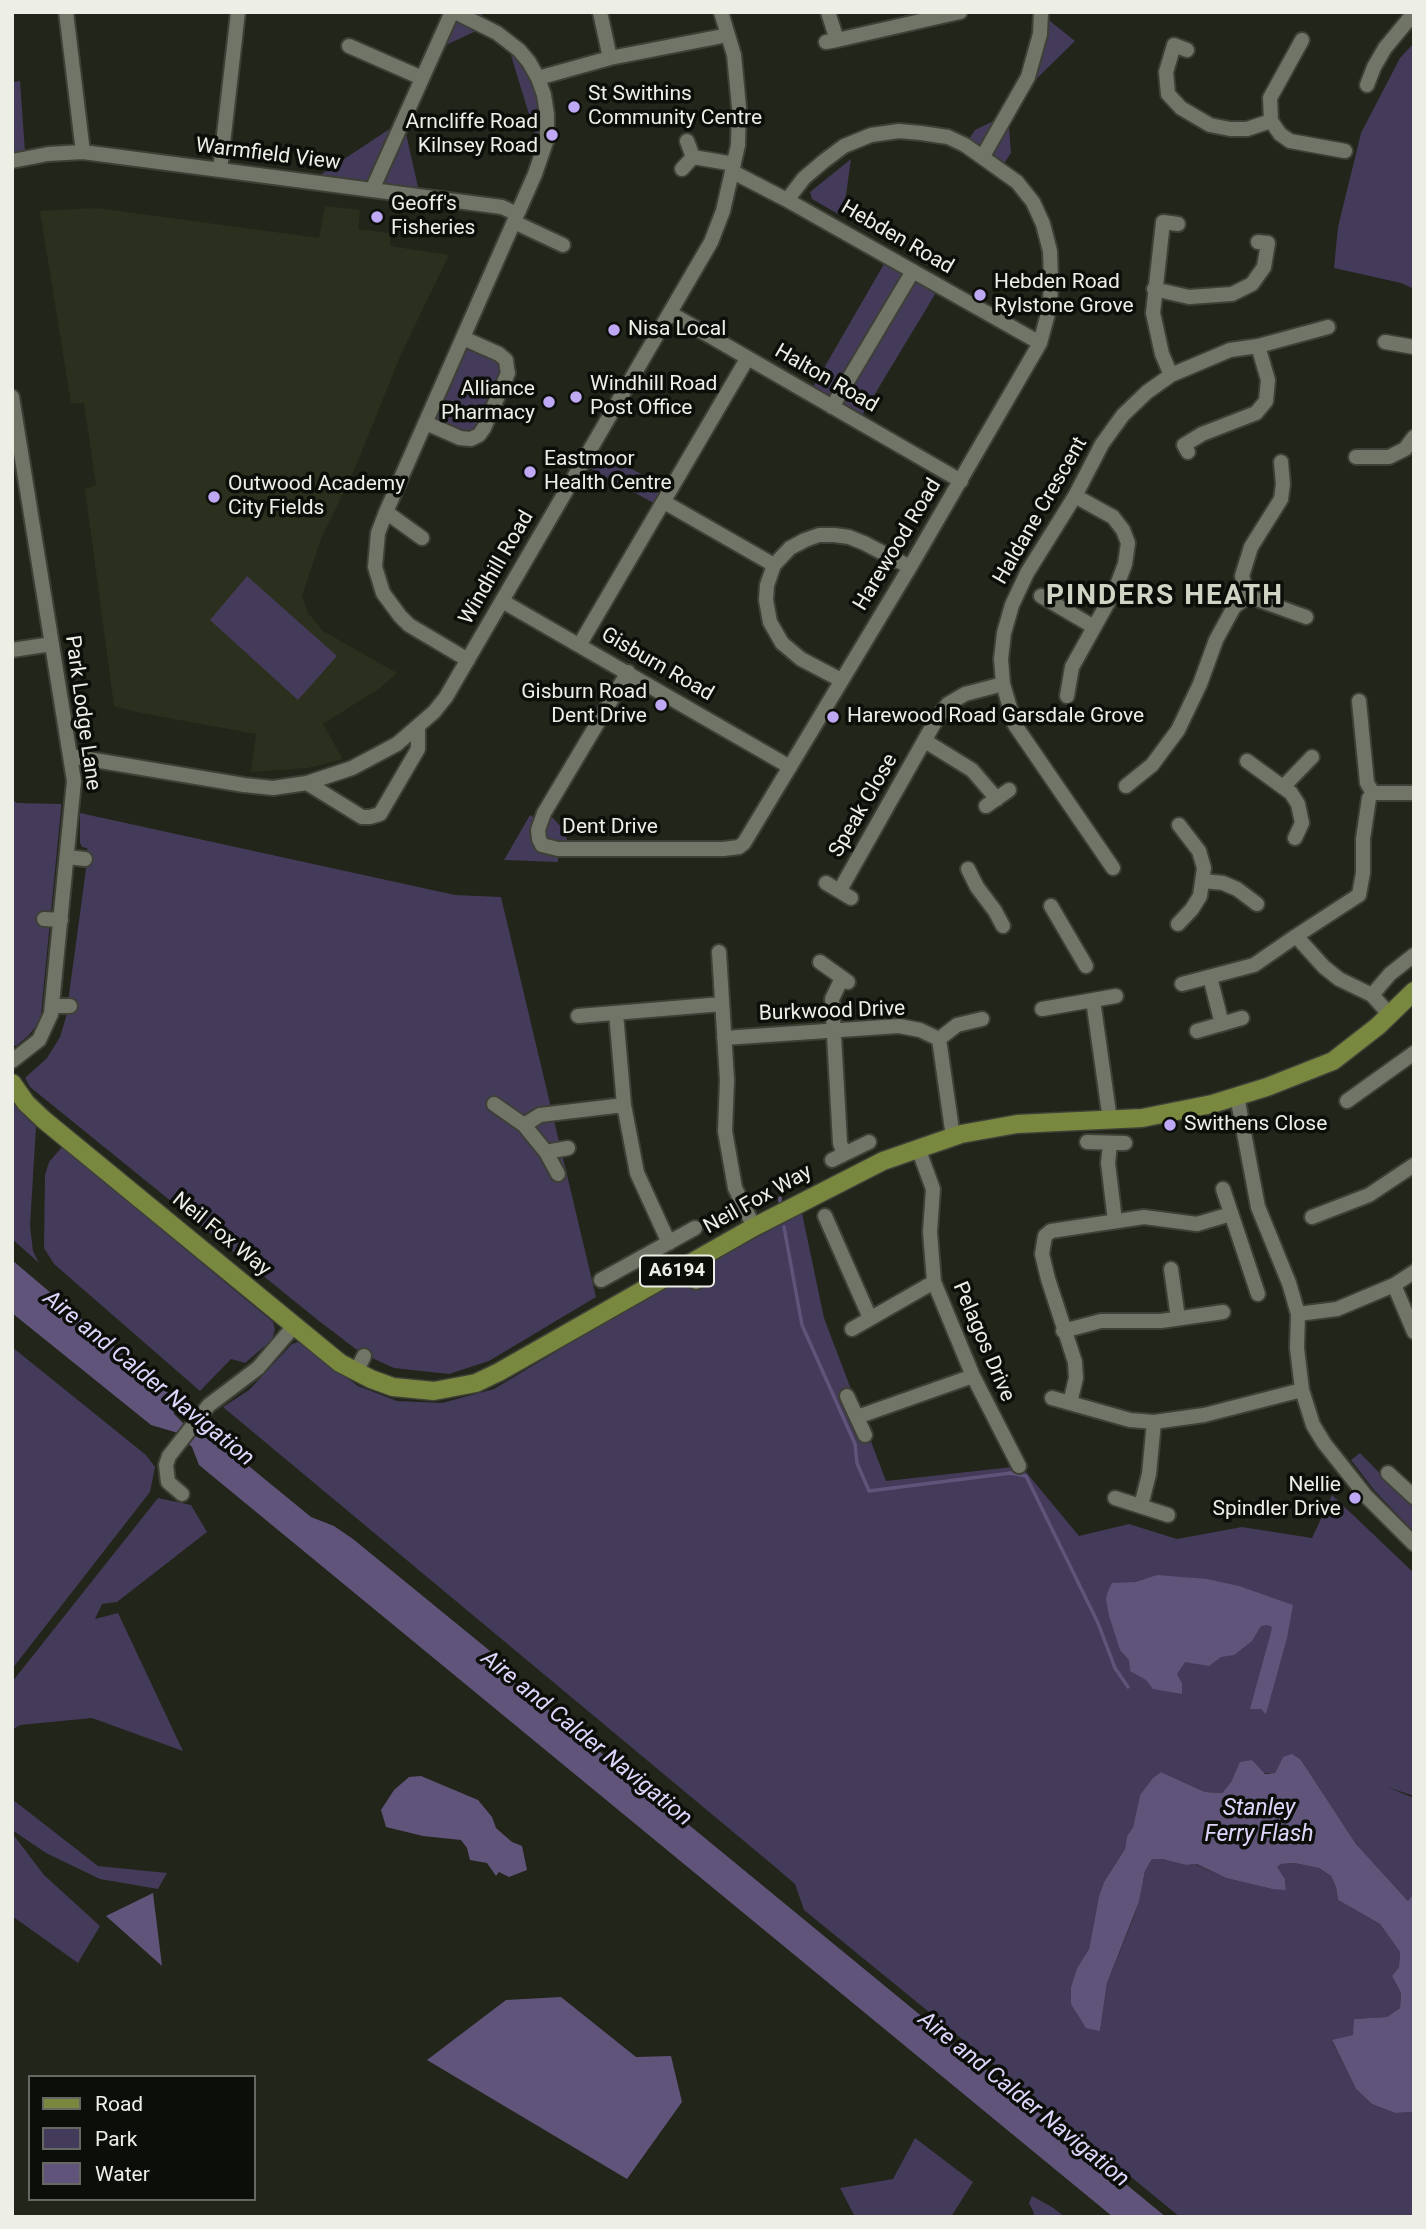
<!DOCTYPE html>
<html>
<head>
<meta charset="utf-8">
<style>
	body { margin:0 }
	#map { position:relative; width:1426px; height:2229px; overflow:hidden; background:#222519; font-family:Roboto,sans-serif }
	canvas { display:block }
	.frame { position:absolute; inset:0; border:14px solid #edefe7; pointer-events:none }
	.legend { position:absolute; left:28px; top:2075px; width:228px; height:126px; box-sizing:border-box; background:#0c0e09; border:2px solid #666862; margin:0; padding:9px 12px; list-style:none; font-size:21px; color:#edefe7 }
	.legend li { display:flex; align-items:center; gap:14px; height:35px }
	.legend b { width:35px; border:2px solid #666862 }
</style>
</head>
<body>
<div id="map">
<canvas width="1426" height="2229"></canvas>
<div class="frame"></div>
<ul class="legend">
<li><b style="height:9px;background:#79883f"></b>Road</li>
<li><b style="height:19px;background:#443a59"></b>Park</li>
<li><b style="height:19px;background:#60547a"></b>Water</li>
</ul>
</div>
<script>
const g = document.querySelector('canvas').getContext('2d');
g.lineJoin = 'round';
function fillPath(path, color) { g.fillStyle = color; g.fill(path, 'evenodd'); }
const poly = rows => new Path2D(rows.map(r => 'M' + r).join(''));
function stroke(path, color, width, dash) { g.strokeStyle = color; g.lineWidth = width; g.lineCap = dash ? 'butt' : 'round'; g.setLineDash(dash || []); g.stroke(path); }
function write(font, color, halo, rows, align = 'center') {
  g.font = font + ' Roboto,sans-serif'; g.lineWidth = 7; g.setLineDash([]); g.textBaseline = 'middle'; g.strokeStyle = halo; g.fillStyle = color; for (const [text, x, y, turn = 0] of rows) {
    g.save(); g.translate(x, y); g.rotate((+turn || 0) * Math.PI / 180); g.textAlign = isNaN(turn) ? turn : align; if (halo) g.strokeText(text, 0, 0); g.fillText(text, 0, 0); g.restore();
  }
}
const built = poly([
	[325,206,360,210,358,229,390,233,390,246,449,255,402,352,355,468,321,539,302,596,308,613,323,631,397,673,380,688,323,724,343,759,308,768,251,772,256,734,141,713,114,706,85,489,96,485,84,403,71,403,40,211,97,208,319,238]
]);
const green = poly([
	[452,12,481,12,487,26,435,50],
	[1041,14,1075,41,1020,95],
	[506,39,544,95,542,157],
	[1414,43,1414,289,1401,283,1334,268,1338,227,1361,133,1400,58],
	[20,81,25,151,12,153,12,82],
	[1008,114,1011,153,1001,168,965,145,975,130],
	[403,120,420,196,311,181],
	[851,159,843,217,812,199,810,192],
	[888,257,940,286,858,422,809,394],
	[463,338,507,368,471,439,426,423],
	[596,449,668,489,659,506,586,466],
	[247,576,337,656,298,700,210,620],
	[12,799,17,803,61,804,61,809,41,1014,39,1022,29,1035,16,1046,12,1045],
	[80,813,455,895,501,897,596,1297,489,1361,449,1374,394,1368,361,1353,319,1321,30,1087,25,1078,47,1058,60,1037,66,1017,88,854,87,848,82,847,80,843],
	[544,813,553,818,562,828,567,839,567,849,558,850,558,862,504,860,530,815,540,821],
	[12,1102,36,1127,30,1226,33,1251,39,1263,12,1239],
	[62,1147,273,1322,275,1329,272,1340,245,1363,231,1359,200,1391,54,1264,44,1248,45,1175,49,1162],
	[802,1213,824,1318,886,1481,1021,1466,1079,1536,1129,1524,1177,1539,1242,1527,1312,1538,1332,1495,1414,1573,1414,1796,1387,1787,1414,1798,1414,1893,1408,1901,1356,1844,1301,1760,1283,1757,1275,1773,1235,1773,1231,1782,1222,1793,1205,1792,1161,1772,1153,1779,1140,1795,1133,1827,1127,1836,1125,1849,1104,1882,1099,1896,1089,1949,1077,1968,1071,1987,1071,2004,1100,2031,1107,1983,1132,1921,1139,1902,1145,1871,1152,1859,1162,1859,1186,1865,1196,1864,1226,1878,1272,1889,1286,1889,1285,1879,1276,1867,1281,1864,1294,1863,1319,1868,1331,1876,1336,1887,1338,1900,1380,1924,1400,1952,1399,1967,1392,1976,1401,1993,1400,2008,1387,2017,1354,2019,1354,2035,1332,2041,1356,2089,1372,2104,1395,2113,1414,2112,1414,2217,1180,2217,804,1910,795,1884,774,1866,223,1407,249,1390,292,1344,298,1342,358,1386,397,1401,442,1403,494,1389,657,1291],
	[12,1347,146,1455,155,1467,150,1492,12,1669],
	[1360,1453,1414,1508,1414,1532,1374,1490,1351,1460],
	[158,1498,191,1505,207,1532,117,1602,102,1604,95,1619,118,1613,183,1751,92,1718,20,1725,12,1730,12,1682],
	[12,1799,98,1866,167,1873,158,1889,100,1879,46,1853,12,1830],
	[12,1833,44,1875,100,1926,78,1963,12,1916],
	[915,2138,973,2182,951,2217,855,2217,840,2188,893,2179],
	[1032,2196,1052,2207,1065,2217,1033,2217,1034,2213,1029,2203]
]);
const water = poly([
	[12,1260,170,1394,174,1414,196,1436,217,1440,311,1517,334,1526,353,1539,495,1655,498,1668,1166,2217,1113,2217,199,1465,192,1447,178,1433,151,1425,12,1313],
	[1157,1575,1207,1579,1239,1586,1293,1605,1287,1638,1266,1714,1261,1709,1250,1709,1271,1632,1272,1627,1267,1625,1261,1626,1252,1641,1234,1655,1221,1657,1209,1666,1185,1662,1177,1674,1182,1683,1182,1694,1153,1689,1146,1680,1130,1671,1129,1660,1120,1650,1109,1616,1106,1599,1108,1591,1112,1583,1136,1582],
	[1292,1754,1301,1760,1356,1844,1408,1901,1414,1893,1414,2112,1395,2113,1372,2104,1356,2089,1332,2040,1353,2035,1354,2019,1387,2017,1400,2008,1401,1993,1392,1976,1399,1967,1400,1952,1380,1924,1338,1900,1336,1887,1331,1876,1319,1868,1294,1863,1281,1864,1277,1867,1285,1879,1286,1890,1272,1889,1226,1878,1197,1864,1186,1865,1162,1859,1152,1859,1145,1871,1139,1902,1107,1983,1100,2031,1086,2028,1071,2004,1071,1987,1077,1968,1089,1949,1099,1896,1104,1882,1125,1849,1127,1836,1133,1827,1140,1795,1153,1778,1161,1772,1205,1792,1222,1793,1231,1782,1240,1762,1252,1760,1265,1774,1275,1773,1283,1757],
	[421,1776,478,1800,492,1817,496,1828,512,1842,522,1846,527,1870,509,1877,499,1872,496,1876,487,1863,470,1860,467,1848,461,1840,423,1836,386,1827,381,1810,394,1790,409,1777],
	[153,1893,162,1966,106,1916],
	[561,1997,636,2057,671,2056,682,2102,627,2179,427,2060,506,2000]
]);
const stream = poly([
	[780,1198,780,1202],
	[784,1227,802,1325,855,1444,857,1463,869,1491,1011,1473,1026,1476,1098,1623,1115,1668,1128,1687]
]);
const minor = poly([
	[66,12,83,152],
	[455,12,497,33,519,50,529,62,538,78,544,95,547,114,547,139,535,174,386,512,378,533,375,567,383,593,400,616,409,625,468,660],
	[600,12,610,58],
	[837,40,960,12],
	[1302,40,1270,98,1271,121,1280,134,1290,141,1345,151],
	[826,42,837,40,828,12],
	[349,46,422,78],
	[1187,50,1174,45,1166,72,1168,94,1181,108,1210,125,1230,129,1247,129,1271,121],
	[538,78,610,58,728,35],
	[1367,85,1374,67,1385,48,1414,13],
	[983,156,1028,77,1040,34,1041,12],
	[693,157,734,164],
	[12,161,48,154,83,152,502,207,517,214],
	[682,169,693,157,687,141],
	[220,170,238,12],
	[733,172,787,200,1040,343],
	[372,190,452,12],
	[514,222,563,245],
	[1154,289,1189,297,1232,294,1252,284,1264,267,1268,243,1258,242],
	[670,313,961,481],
	[1385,342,1414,347],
	[1171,375,1162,354,1153,313,1163,222,1178,224],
	[12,397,74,781,51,1014,39,1040,12,1061],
	[832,407,913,271],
	[426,423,460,438,471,439,479,435,484,428,508,373,507,368,506,360,499,354,463,338],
	[1188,452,1184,445,1202,434,1256,413,1266,401,1268,380,1258,346],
	[1356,457,1389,457,1405,449,1414,437],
	[664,502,774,565],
	[386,512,422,538],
	[1041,596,1094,627],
	[1248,596,1242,576,1251,547,1281,499,1283,484,1281,462],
	[502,601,790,767],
	[580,644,747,359],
	[12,650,52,644],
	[628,672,544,813,538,830,539,839,542,845,558,849,723,849,739,847,744,843,910,567,1040,343,1050,306,1051,279,1050,251,1043,224,1033,202,1017,182,965,145,948,137,921,133,899,131,871,135,844,146,824,161,804,178,787,200],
	[841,680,801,659,782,643,770,622,766,600,767,585,774,565,790,548,805,540,819,535,834,535,849,537,864,543,910,567],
	[1067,696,1072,667,1116,588,1125,564,1128,543,1123,530,1113,517,1075,496],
	[1359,701,1367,783,1373,793],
	[925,741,972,770,997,799],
	[70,756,244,785,273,788,307,783,352,768,397,744,434,712,446,697,711,242,723,211,738,145,739,107,734,55,721,12],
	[1247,761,1291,793,1298,804,1302,823,1295,838],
	[307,783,362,817,370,817,380,814,418,749,418,726],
	[1126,786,1152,765,1178,730,1200,684,1216,640,1234,607,1248,596,1306,617],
	[1284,786,1312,757],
	[986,806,1009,790],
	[67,857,85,859],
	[1113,868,1015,725,1003,684,1001,659,1004,633,1012,605,1027,573,1075,496,1102,444,1123,415,1147,392,1171,375,1230,350,1258,346,1328,327],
	[968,869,977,887,995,911,1003,926],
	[1203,881,1223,883,1237,889,1257,904],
	[826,883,851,898],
	[840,890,936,720,948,704,965,694,1003,684],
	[1051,906,1086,966],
	[44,919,61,920],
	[1178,924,1192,909,1200,896,1204,868,1199,851,1179,825],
	[719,952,727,1080,725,1131,735,1188,754,1227],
	[820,962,848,982],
	[1210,977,1222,1024],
	[842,978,832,999,840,1143,844,1154],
	[1182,984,1254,965,1296,936],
	[1372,995,1390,974,1414,955],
	[1093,1000,1110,1120],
	[53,1006,70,1006],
	[1042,1009,1116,996],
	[616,1013,624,1105,637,1173,669,1243],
	[1390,1015,1372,995,1339,979,1324,967,1296,936,1359,895,1363,873,1363,839,1369,798,1373,793,1414,793],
	[578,1016,722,1004],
	[1197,1031,1242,1018],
	[724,1038,899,1026,920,1030,939,1039],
	[1237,1096,1258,1207,1289,1283,1298,1314,1297,1348,1302,1390,1313,1425,1324,1443,1366,1496,1414,1544],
	[1347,1101,1414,1053],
	[494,1104,524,1125,546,1152,558,1174],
	[524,1125,540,1115,624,1105],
	[953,1137,939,1039,957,1025,982,1019],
	[1087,1142,1125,1143],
	[1110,1144,1108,1163,1115,1221],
	[918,1148,933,1189,930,1232,934,1282,973,1376,1019,1466],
	[546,1152,568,1148],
	[832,1160,869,1142],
	[1223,1189,1258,1294],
	[825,1216,870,1318],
	[1312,1217,1369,1195,1414,1165],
	[688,1264,696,1282],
	[1171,1269,1178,1318],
	[601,1280,695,1228],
	[1394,1285,1414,1332],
	[1298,1314,1337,1309,1394,1285,1414,1272],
	[852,1329,934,1282],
	[1063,1331,1101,1321,1161,1321,1223,1312],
	[356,1372,364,1356],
	[847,1396,865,1435],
	[1052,1398,1130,1420,1154,1422,1204,1415,1302,1390],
	[1070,1403,1076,1378,1075,1362,1048,1279,1042,1254,1045,1236,1051,1231,1144,1217,1197,1224,1231,1214],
	[857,1417,973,1376],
	[1388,1473,1414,1497],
	[182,1494,168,1482,166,1465,169,1456,209,1405,258,1368,295,1325],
	[1115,1498,1168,1515],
	[1141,1506,1149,1474,1154,1422]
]);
const major = poly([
	[12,1083,26,1103,44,1120,340,1363,371,1379,393,1387,434,1391,476,1383,499,1372,754,1227,883,1161,961,1134,1017,1124,1142,1118,1212,1104,1267,1087,1333,1061,1378,1026,1414,991]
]);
const markers = [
	[574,107,7,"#bfa8f4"],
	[552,135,7,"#bfa8f4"],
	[377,217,7,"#bfa8f4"],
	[980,295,7,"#bfa8f4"],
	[614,330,7,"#bfa8f4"],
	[576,397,7,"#bfa8f4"],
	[549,402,7,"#bfa8f4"],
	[530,472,7,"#bfa8f4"],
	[214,497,7,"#bfa8f4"],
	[661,705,7,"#bfa8f4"],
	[833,717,7,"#bfa8f4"],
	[1170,1125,7,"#bfa8f4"],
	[1355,1498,7,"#bfa8f4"]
];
const shields = [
	[677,1271,74]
];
const shieldNames = [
	["A6194",677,1271]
];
const poiNames = [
	["St Swithins",588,95],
	["Community Centre",588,119],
	["Arncliffe Road",538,123,"right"],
	["Kilnsey Road",538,147,"right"],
	["Geoff's",391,205],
	["Fisheries",391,229],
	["Hebden Road",994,283],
	["Rylstone Grove",994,307],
	["Nisa Local",628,330],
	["Windhill Road",590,385],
	["Post Office",590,409],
	["Alliance",535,390,"right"],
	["Pharmacy",535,414,"right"],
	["Eastmoor",544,460],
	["Health Centre",544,484],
	["Outwood Academy",228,485],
	["City Fields",228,509],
	["Gisburn Road",647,693,"right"],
	["Dent Drive",647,717,"right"],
	["Harewood Road Garsdale Grove",847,717],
	["Swithens Close",1184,1125],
	["Nellie",1341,1486,"right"],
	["Spindler Drive",1341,1510,"right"]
];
const streetNames = [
	["Warmfield View",268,155,7],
	["Hebden Road",897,238,30],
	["Halton Road",826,379,30],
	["Haldane Crescent",1041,511,-60],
	["Harewood Road",898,545,-59],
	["Windhill Road",497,568,-60],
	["Gisburn Road",657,665,30],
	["Park Lodge Lane",82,713,82],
	["Speak Close",864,806,-60],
	["Dent Drive",610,828],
	["Burkwood Drive",832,1012,-2],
	["Neil Fox Way",758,1200,-29],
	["Neil Fox Way",221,1235,39],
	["Pelagos Drive",983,1342,67]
];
const waterNames = [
	["Aire and Calder Navigation",148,1379,39],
	["Aire and Calder Navigation",586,1739,39],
	["Stanley",1259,1809],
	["Ferry Flash",1259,1835],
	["Aire and Calder Navigation",1023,2100,39]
];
const districtNames = [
	["PINDERS HEATH",1165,597]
];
fillPath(built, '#2b2f1d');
fillPath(green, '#443a59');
fillPath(water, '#60547a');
stroke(stream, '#60547a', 3.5);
stroke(minor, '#3e4037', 18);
stroke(major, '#3e4037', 21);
stroke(minor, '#717567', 14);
stroke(major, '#79883f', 18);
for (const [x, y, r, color] of markers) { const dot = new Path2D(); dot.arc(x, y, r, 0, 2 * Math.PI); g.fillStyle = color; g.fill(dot); stroke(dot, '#0c0e09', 2.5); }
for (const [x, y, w] of shields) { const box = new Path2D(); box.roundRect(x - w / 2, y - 15.5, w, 31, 5); g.fillStyle = '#0c0e09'; g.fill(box); stroke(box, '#edefe7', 2); }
write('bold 19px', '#edefe7', null, shieldNames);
write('21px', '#edefe7', '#0c0e09', poiNames, 'left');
write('21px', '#edefe7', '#0c0e09', streetNames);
write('italic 23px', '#e0d5fc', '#0c0e09', waterNames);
g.letterSpacing = '2px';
write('bold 28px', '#d0d4c5', '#0c0e09', districtNames);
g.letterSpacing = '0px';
</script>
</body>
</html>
